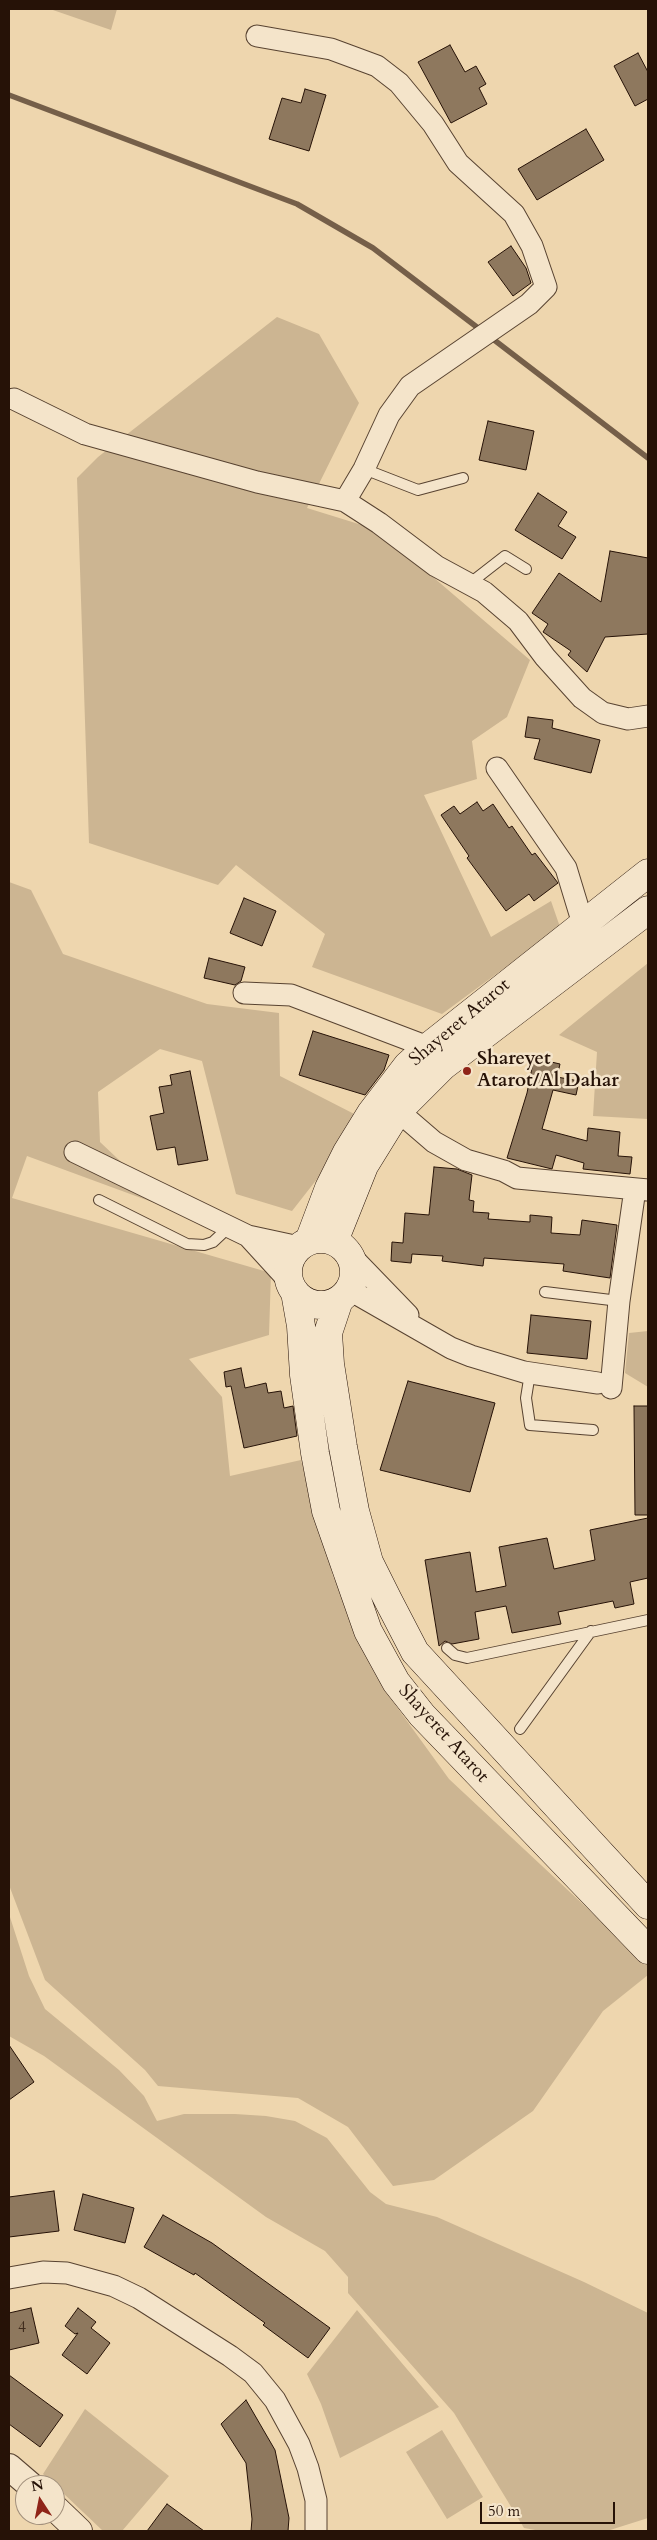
<!DOCTYPE html>
<html>
<head>
<meta charset="utf-8">
<style>
	body { margin:0 }
	#map { position:relative; width:657px; height:2540px; overflow:hidden; background:#eed6ae; font-family:Cardo,serif }
	canvas { display:block }
	.frame { position:absolute; inset:0; border:10px solid #261207; pointer-events:none }
	.north { position:absolute; left:15px; top:2475px; width:50px; height:50px; box-sizing:border-box; background:#f4e4ca; border:1px solid #a2907c; border-radius:50%; rotate:349deg; font-size:14px; font-weight:700; line-height:20px; text-align:center; color:#261207 }
	.north::after { content:''; display:block; margin:auto; width:18px; height:22px; background:#8f2418; clip-path:polygon(50% 0,100% 100%,50% 72%,0 100%) }
	.scale { position:absolute; left:480px; top:2502px; width:135px; height:22px; box-sizing:border-box; border:2px solid #261207; border-top:0; padding-left:6px; font-size:15px; line-height:18px; white-space:nowrap; color:#261207; -webkit-text-stroke:4px #f4e4ca; paint-order:stroke }
</style>
</head>
<body>
<div id="map">
<canvas width="657" height="2540"></canvas>
<div class="frame"></div>
<div class="north">N</div>
<div class="scale">50 m</div>
</div>
<script>
const g = document.querySelector('canvas').getContext('2d');
g.lineJoin = 'round';
function fillPath(path, color) { g.fillStyle = color; g.fill(path, 'evenodd'); }
const poly = rows => new Path2D(rows.map(r => 'M' + r).join(''));
function stroke(path, color, width, dash) { g.strokeStyle = color; g.lineWidth = width; g.lineCap = dash ? 'butt' : 'round'; g.setLineDash(dash || []); g.stroke(path); }
function write(font, color, halo, rows, align = 'center') {
  g.font = font + ' Cardo,serif'; g.lineWidth = 5; g.setLineDash([]); g.textBaseline = 'middle'; g.strokeStyle = halo; g.fillStyle = color; for (const [text, x, y, turn = 0] of rows) {
    g.save(); g.translate(x, y); g.rotate((+turn || 0) * Math.PI / 180); g.textAlign = isNaN(turn) ? turn : align; if (halo) g.strokeText(text, 0, 0); g.fillText(text, 0, 0); g.restore();
  }
}
const green = poly([
	[50,9,117,9,111,30],
	[277,317,319,334,359,403,307,508,378,530,530,660,507,717,472,741,477,779,424,795,491,937,551,901,560,927,442,1014,312,967,325,934,236,865,218,885,89,843,77,478,98,457],
	[9,882,31,890,63,954,207,1004,279,1013,280,1076,364,1119,292,1211,236,1194,202,1061,160,1049,98,1092,100,1142,171,1209,27,1156,12,1198,271,1273,269,1335,189,1359,222,1397,230,1476,301,1460,333,1576,383,1688,449,1779,648,1965,648,1975,603,2011,533,2111,434,2180,393,2186,348,2127,298,2098,158,2086,145,2070,45,1980,9,1885],
	[648,963,648,1119,593,1116,597,1052,559,1035],
	[648,1331,648,1387,625,1373,629,1333],
	[9,1914,29,1976,45,2009,119,2070,144,2096,157,2121,184,2114,235,2114,266,2116,295,2121,327,2138,370,2192,386,2204,437,2217,584,2282,648,2313,648,2518,607,2531,541,2531,524,2528,454,2413,348,2293,348,2277,325,2251,266,2217,44,2056,9,2036],
	[357,2310,439,2407,340,2458,321,2404,307,2374],
	[85,2409,169,2476,122,2531,103,2531,43,2474],
	[442,2430,483,2497,447,2519,406,2452]
]);
const stream = poly([
	[9,95,297,204,373,248,482,331],
	[489,336,648,458]
]);
const building = poly([
	[450,45,465,72,476,66,486,84,479,88,487,104,451,123,418,62,450,45],
	[638,53,648,72,648,99,635,106,614,66,638,53],
	[305,89,326,95,309,151,269,139,282,98,301,103,305,89],
	[586,129,604,160,537,200,518,169,586,129],
	[511,246,526,268,531,283,513,296,488,262,511,246],
	[488,421,534,431,526,470,479,460,488,421],
	[538,493,567,512,558,526,576,537,562,559,515,530,538,493],
	[610,551,648,558,648,634,605,637,587,672,568,655,571,651,543,632,548,624,532,613,559,573,601,602,610,551],
	[528,717,553,720,552,728,600,740,591,773,534,759,540,739,525,737,528,717],
	[477,802,483,811,493,804,509,828,512,826,532,855,535,853,558,883,534,901,529,894,506,911,467,858,469,856,441,815,454,806,460,814,477,802],
	[244,898,276,911,262,946,230,933,244,898],
	[209,958,245,967,241,981,235,985,204,978,209,958],
	[313,1031,389,1055,384,1070,365,1095,299,1075,313,1031],
	[534,1058,560,1064,557,1077,579,1081,576,1095,553,1090,542,1129,587,1141,588,1128,620,1132,618,1156,632,1157,630,1174,583,1169,584,1163,556,1155,552,1169,507,1158,527,1093,534,1058],
	[190,1071,208,1160,178,1165,175,1147,157,1150,150,1116,164,1113,159,1087,172,1085,170,1075,190,1071],
	[434,1167,457,1169,472,1175,469,1200,474,1201,473,1212,489,1213,488,1219,530,1222,530,1215,552,1217,551,1233,580,1235,582,1220,617,1225,610,1278,563,1271,564,1264,484,1258,483,1266,442,1261,443,1256,412,1254,411,1263,391,1261,392,1242,403,1243,405,1213,429,1215,434,1167],
	[531,1315,591,1321,587,1359,527,1353,531,1315],
	[241,1368,245,1388,266,1383,268,1393,281,1391,284,1408,293,1406,297,1436,244,1448,231,1386,226,1387,224,1372,241,1368],
	[408,1381,495,1403,470,1492,380,1470,408,1381],
	[634,1406,648,1406,648,1515,635,1515,634,1406],
	[648,1518,648,1578,630,1582,634,1604,615,1608,613,1601,558,1612,561,1624,512,1633,506,1606,475,1612,479,1639,452,1644,445,1641,439,1646,425,1560,470,1552,476,1592,506,1586,499,1547,547,1538,554,1569,595,1560,590,1530,648,1518],
	[9,2045,34,2082,9,2100,9,2045],
	[54,2191,59,2231,9,2237,9,2197,54,2191],
	[83,2194,134,2208,125,2243,74,2230,83,2194],
	[163,2215,212,2243,330,2328,308,2358,263,2325,265,2323,195,2273,194,2275,144,2247,163,2215],
	[31,2308,39,2343,9,2350,9,2313,31,2308],
	[78,2308,96,2322,91,2328,110,2343,87,2374,62,2355,78,2333,75,2334,65,2326,78,2308],
	[9,2375,63,2415,40,2447,9,2424,9,2375],
	[246,2400,275,2450,289,2518,288,2531,251,2531,252,2519,246,2463,221,2424,246,2400],
	[167,2504,204,2531,147,2531,167,2504]
]);
const service = poly([
	[364,469,418,490,463,478],
	[469,584,505,556,526,569],
	[99,1200,187,1244,204,1245,213,1242,229,1227],
	[545,1292,619,1301],
	[530,1373,526,1398,530,1425,593,1430],
	[447,1648,455,1655,467,1658,648,1620],
	[520,1729,591,1631]
]);
const minor = poly([
	[257,36,331,49,377,66,399,83,433,124,458,163,514,214,532,246,546,287,529,304,410,386,389,415,364,469,345,501,379,523,436,566,484,592,518,621,545,657,582,698,603,713,628,719,648,716],
	[14,399,85,434,257,482,345,501],
	[497,768,566,868,583,924],
	[244,993,291,995,428,1047],
	[398,1111,434,1142,466,1160,504,1171,517,1178,648,1190],
	[75,1152,248,1236,299,1247],
	[248,1236,290,1282],
	[350,1255,408,1315],
	[346,1293,355,1293,451,1348,471,1356,524,1372,598,1383],
	[611,1388,619,1301,635,1189],
	[9,2278,43,2272,67,2273,114,2286,139,2298,230,2356,253,2373,275,2400,299,2444,308,2468,316,2500,316,2531]
]);
const tertiary = poly([
	[9,2467,30,2485],
	[55,2508,79,2531]
]);
const secondary = poly([
	'288 1272a33 33 0 1 1 66 0a33 33 0 1 1-66 0Z',
	[309,1241,329,1188,347,1152,371,1113,407,1066,428,1047,648,873],
	[334,1241,364,1166,398,1111,443,1066,648,910],
	[295,1292,301,1326,304,1375,315,1453,326,1511,368,1631,396,1682,422,1715,648,1950],
	[339,1300,328,1333,330,1364,343,1447,355,1511,369,1562,388,1600,415,1652,648,1905]
]);
const markers = [
	[467,1071,5,"#8f2418"]
];
const numberNames = [
	["4",22,2328]
];
const streetNames = [
	["Shayeret Atarot",460,1023,-40],
	["Shayeret Atarot",443,1734,48]
];
const poiNames = [
	["Shareyet",477,1060],
	["Atarot/Al Dahar",477,1082]
];
fillPath(green, '#ccb592');
stroke(stream, '#755f49', 5.5);
fillPath(building, '#8e785e');
stroke(building, '#261207', 1);
stroke(service, '#584331', 12);
stroke(minor, '#584331', 23);
stroke(tertiary, '#584331', 28);
stroke(secondary, '#261207', 29);
stroke(service, '#f4e4ca', 10);
stroke(minor, '#f4e4ca', 21);
stroke(tertiary, '#f4e4ca', 26);
stroke(secondary, '#f4e4ca', 28);
for (const [x, y, r, color] of markers) { const dot = new Path2D(); dot.arc(x, y, r, 0, 2 * Math.PI); g.fillStyle = color; g.fill(dot); stroke(dot, '#f4e4ca', 2); }
write('16px', '#402c1d', null, numberNames);
write('19px', '#261207', '#f4e4ca', streetNames);
write('bold 19px', '#261207', '#f4e4ca', poiNames, 'left');
</script>
</body>
</html>
